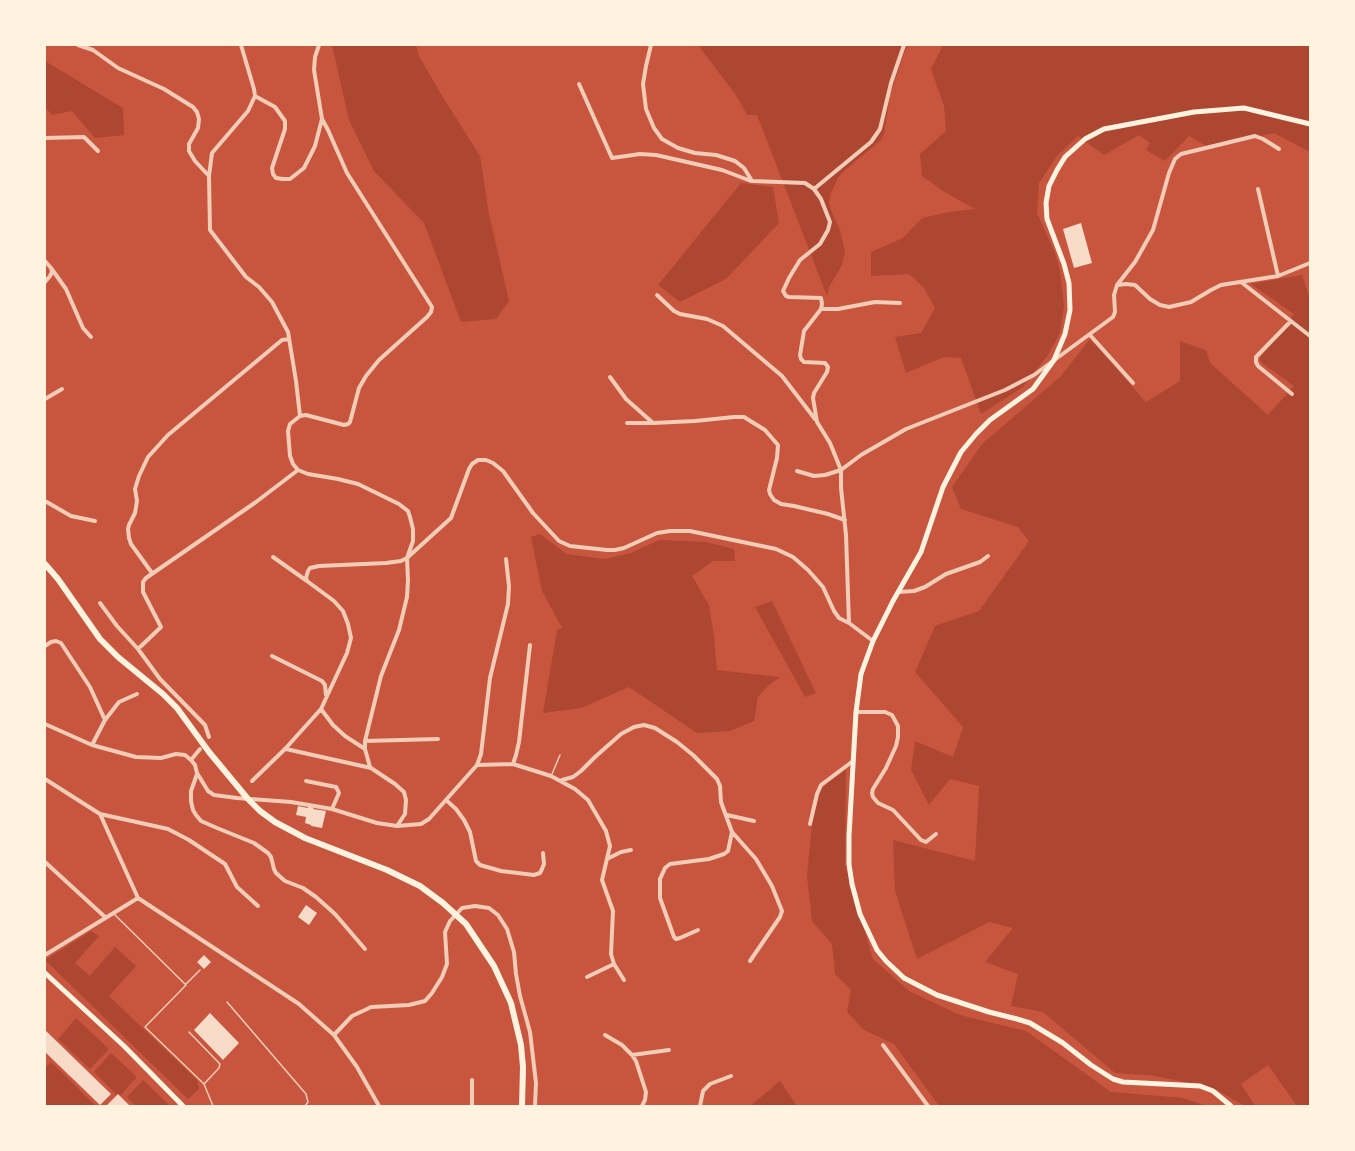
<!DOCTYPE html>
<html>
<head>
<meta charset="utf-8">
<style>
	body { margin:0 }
	#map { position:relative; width:1355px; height:1151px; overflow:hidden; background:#c8553d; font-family:Inter,sans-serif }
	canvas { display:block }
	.frame { position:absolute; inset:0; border:46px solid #fff3e0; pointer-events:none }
</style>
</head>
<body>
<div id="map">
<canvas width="1355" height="1151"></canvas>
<div class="frame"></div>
</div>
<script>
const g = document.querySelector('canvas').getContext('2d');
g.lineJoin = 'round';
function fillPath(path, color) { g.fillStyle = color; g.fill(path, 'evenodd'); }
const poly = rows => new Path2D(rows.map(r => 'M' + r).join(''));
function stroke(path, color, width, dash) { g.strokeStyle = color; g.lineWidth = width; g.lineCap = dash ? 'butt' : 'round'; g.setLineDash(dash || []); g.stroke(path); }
const green = poly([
	[332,45,416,45,419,56,441,94,480,156,489,214,509,301,496,319,461,322,424,223,374,171,349,120],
	[700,45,907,45,890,95,884,134,880,141,844,171,838,178,831,193,829,201,830,208,840,230,845,251,842,265,829,287,827,296,757,115,747,115,736,95,701,49],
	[943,45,1310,45,1310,152,1274,133,1208,147,1189,136,1165,161,1146,150,1150,143,1139,135,1104,155,1078,136,1057,156,1039,183,1037,213,1055,253,1060,271,1064,306,1060,333,1048,355,1023,387,981,414,961,358,944,357,906,373,895,337,921,333,935,308,924,288,909,274,871,276,871,252,903,238,922,218,949,212,975,209,943,191,922,176,920,154,946,131,944,106,931,69],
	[45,61,123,108,124,135,95,138,72,111,52,115,45,107],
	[741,183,773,187,779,223,726,279,680,302,658,285],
	[1302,275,1310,299,1310,1106,1297,1106,1268,1065,1241,1084,1255,1106,1245,1106,1211,1087,1149,1075,1115,1073,1043,1012,1011,1006,1018,974,985,962,1013,928,989,922,917,959,895,891,893,840,975,861,979,786,950,779,929,805,911,770,915,741,953,757,963,727,915,672,935,626,979,611,1029,541,1018,527,961,509,952,487,982,444,1061,376,1090,339,1146,402,1180,381,1180,341,1206,350,1210,363,1268,415,1294,386,1262,363,1260,358,1294,314,1251,284],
	[540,534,567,554,605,559,631,553,659,540,706,542,734,549,735,561,713,561,692,576,709,605,714,636,717,670,780,677,769,685,758,697,754,721,730,731,697,733,629,687,581,708,543,713,557,630,562,628,542,591,531,537],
	[772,601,816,693,805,697,755,607],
	[846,769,845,865,873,959,909,991,960,1015,1026,1031,1111,1092,1183,1098,1207,1106,939,1106,894,1044,864,1030,847,1012,851,990,835,974,832,944,812,921,807,876,812,822,821,789],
	[91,931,99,936,75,963,90,976,115,947,136,966,109,996,197,1080,199,1089,188,1099,45,960],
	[76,1018,109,1049,90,1069,58,1039],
	[111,1053,137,1077,119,1097,94,1072],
	[51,1062,96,1106,45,1106,45,1068],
	[143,1080,170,1106,135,1106,127,1097],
	[780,1081,797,1106,750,1106]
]);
const building = poly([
	[1081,223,1092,263,1074,268,1063,229],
	[298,806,308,808,308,806,314,808,313,809,326,811,322,828,311,826,311,825,305,823,306,817,296,815],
	[306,905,317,913,309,925,298,917],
	[204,955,211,962,204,969,197,962],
	[210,1013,239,1043,223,1060,194,1030],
	[45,1030,111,1094,100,1105,45,1052],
	[118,1094,130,1106,106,1106]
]);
const service = poly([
	[552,774,560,755],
	[114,914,186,985,145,1027,204,1084,213,1106],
	[186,984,200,970],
	[227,1002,306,1094,308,1102,305,1106],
	[189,1032,220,1064,219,1068,204,1084]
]);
const minor = poly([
	[78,45,93,50,118,68,164,89,193,107,197,112,199,119,198,128,189,144,189,151,195,161,208,175],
	[241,45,254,89,255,96,248,111,212,153,209,176,210,230,246,277,259,287,272,302,288,332,296,381,300,416],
	[319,45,315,57,314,70,322,119,328,130,347,173,432,307,431,312,427,317,379,360,366,376,359,388,350,422,348,424,344,425,306,415,300,416,290,424,288,431,290,456,293,464,298,470,308,474,338,479,358,484,399,504,408,511,410,517,413,529,413,541,407,558,408,580,407,597,399,630,381,676,365,741,365,749],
	[651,45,646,66,643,84,646,109,654,128,662,139,678,148,695,153,716,155,735,161,744,168,752,181,805,183,814,189,821,199,830,222,828,230,820,244,800,260,789,278,783,291,786,296,789,297,821,298,822,304,821,309,804,331,800,355,801,359,804,362,825,363,828,367,827,372,814,393,813,398,817,422,830,443,841,470,841,488,846,535,849,623,873,641],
	[579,84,612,158,640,154,656,155,722,170,751,181],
	[255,96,275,107,285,121,285,129,272,168,273,174,276,178,283,179,290,179,304,168,315,146,322,119],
	[45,138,84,137,98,151],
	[814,189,871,142,880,129,891,83,904,45],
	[1258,189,1278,276],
	[45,261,51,268,52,272,50,276,45,282],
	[51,268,66,289,83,328,91,337],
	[1241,282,1310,336],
	[1118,285,1126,284,1135,285,1150,299,1160,305,1169,307,1191,302,1211,290,1221,285,1278,276,1310,263],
	[657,295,674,311,680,314,707,319,723,326,782,376,815,419],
	[821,309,838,309,875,302,900,303],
	[1291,321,1256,357,1256,362,1258,366,1292,394],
	[1090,335,1133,383],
	[610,377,626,399,653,423,695,421,734,417,744,417,752,422,765,430,778,445,777,458,769,490,770,494,774,500,781,504,794,506,828,514,845,520],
	[45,399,62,389],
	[627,423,652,423],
	[797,471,814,476,825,475,841,470,861,455,906,429,1005,390,1034,375,1113,317,1115,312,1114,295,1117,285,1135,262,1153,230,1169,173,1175,159,1181,154,1255,136,1263,139,1279,149],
	[45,501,71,516,95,521],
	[273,557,307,581],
	[152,573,131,544,129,538,128,529,129,525,135,513,137,501,135,489,139,476,148,457,168,435,282,340,289,339],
	[898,592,914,591,925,587,946,574,980,562,988,556],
	[100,603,117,626,138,649,160,679,205,725,209,737],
	[45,646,51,642,56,641,61,643,90,687,105,720],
	[138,649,161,627,143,592,143,582,146,578,256,502,298,470],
	[272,656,322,681,325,685,326,695],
	[321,709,333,725,345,736,365,749,370,767],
	[856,712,885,712,892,715,898,726,898,737,896,746,886,768,873,789,872,793,873,797,878,803,893,810,921,840,926,842,936,834],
	[45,724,92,745,136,757,161,758,176,754,185,755,191,760,195,765,197,773,208,791,214,795,237,798,291,802,332,809,377,823,397,826,421,824,429,819,477,765,513,764,551,776,575,789,588,800,606,831,610,846,602,880,613,911,611,954,614,964,624,980],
	[365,741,438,739],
	[92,745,105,720,119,702,137,694],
	[286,749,371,768,395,784,404,792,406,800,405,814,397,826],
	[191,760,200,749],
	[513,764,516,755,519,742,530,645],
	[477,765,481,754,490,678,508,604,509,586,506,559],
	[197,774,191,791,191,801,193,810,196,815,201,821,217,828,254,843,268,853,271,857,274,869,276,873,285,881,303,888,316,897,335,914,365,949],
	[45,779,100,814,168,829,189,840,225,864,237,887,258,906],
	[562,780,573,777,581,771,595,757,621,734,634,727,644,725,655,728,677,742,693,755,717,779,720,786,721,802,732,832,756,859,772,886,782,911,780,917,750,961],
	[252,781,285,749,321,709,347,653,351,638,348,624,343,611,334,601,307,581,306,578,308,571,310,568,319,566,386,563,401,561,407,558,451,518,469,469,472,464,478,460,486,460,493,463,503,471,533,513,559,541,570,546,607,550,615,550,624,548,657,533,670,531,690,531,776,549,793,557,808,570,823,587,834,611,839,618,849,623],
	[306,781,336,787,339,793,332,809],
	[446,800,456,809,464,820,470,832,476,861,480,865,501,871,534,875,540,873,542,869,544,864,543,853],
	[100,814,138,898,299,1004,334,1035,357,1067,379,1106],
	[727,815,754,821],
	[810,824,817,794,821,785,853,761],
	[609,858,621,852,631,850],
	[45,862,105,917],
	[698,930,680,938,676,939,674,937,660,898,660,879,665,868,670,864,709,859,724,854,728,851,732,832],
	[45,955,138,898],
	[587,977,614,964],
	[334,1035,352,1016,365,1010,371,1007,409,1005,425,1001,432,993,442,977,447,964,445,932,450,921,462,908,475,906,489,908,498,915,507,929,514,952,516,974,520,996,530,1032,536,1083,535,1106],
	[605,1035,622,1045,632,1055,636,1061,646,1092,645,1100,642,1106],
	[883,1045,928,1106],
	[632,1055,669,1050],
	[472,1106,472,1080],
	[700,1106,703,1091,710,1084,731,1076]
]);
const secondary = poly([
	[45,973,124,1046,183,1106],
	[1231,1106,1213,1091,1200,1086,1123,1082,1113,1079,1091,1065,1063,1043,1030,1023,1017,1019,989,1012,937,995,904,978,886,961,877,950,860,914,852,884,849,864,849,836,856,712,861,674,873,641,893,601,921,552,943,487,961,452,976,434,990,420,1033,389,1054,360,1065,334,1070,310,1069,283,1064,264,1047,219,1046,203,1049,186,1057,170,1065,157,1085,139,1104,129,1194,112,1244,108,1310,124]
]);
const primary = poly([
	[45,564,58,579,100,639,118,657,163,694,177,708,209,752,248,799,260,811,275,822,305,838,387,870,420,886,443,903,466,924,494,966,511,1003,521,1045,523,1067,522,1106]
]);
fillPath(green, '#ae4732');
fillPath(building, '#f7dbc8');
stroke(service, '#f1ccb7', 1.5);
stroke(minor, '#f1ccb7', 4);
stroke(secondary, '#fff3e0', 5);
stroke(primary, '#fff3e0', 6);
</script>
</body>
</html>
